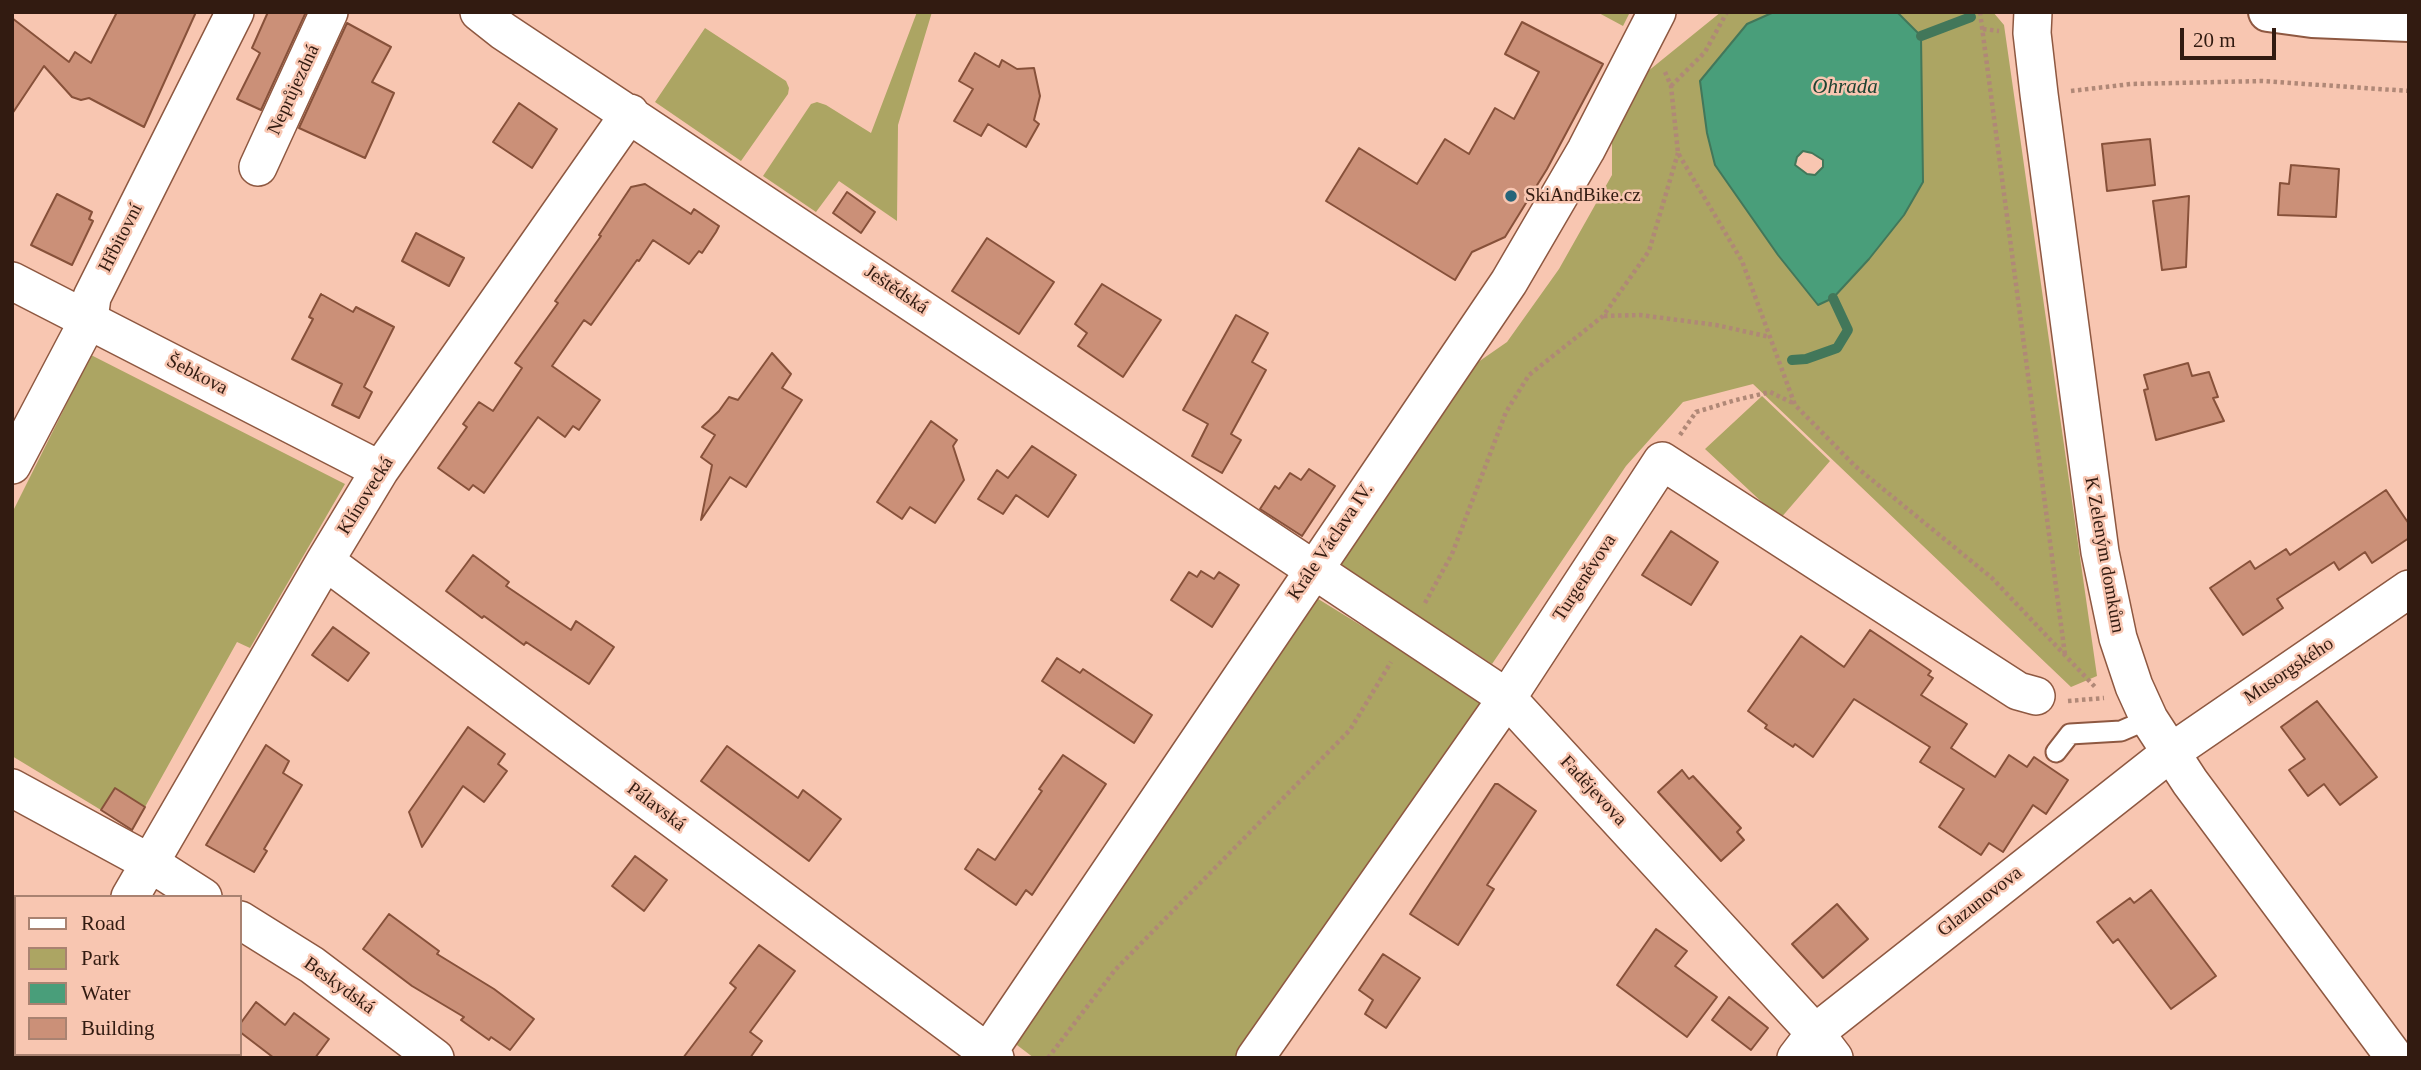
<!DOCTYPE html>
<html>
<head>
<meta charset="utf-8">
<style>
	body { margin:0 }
	#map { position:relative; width:2421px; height:1070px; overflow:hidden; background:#f8c6b1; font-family:Georgia,serif }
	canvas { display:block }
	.frame { position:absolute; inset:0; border:14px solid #321b11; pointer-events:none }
	.legend { position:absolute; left:14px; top:895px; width:228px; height:161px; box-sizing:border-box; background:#f8c6b1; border:2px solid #a98271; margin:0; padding:9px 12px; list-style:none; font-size:21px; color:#321b11 }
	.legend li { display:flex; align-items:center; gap:14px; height:35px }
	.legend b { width:35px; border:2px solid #a98271 }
	.scale { position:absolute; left:2180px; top:28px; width:96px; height:32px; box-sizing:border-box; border:4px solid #321b11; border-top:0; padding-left:9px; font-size:21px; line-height:24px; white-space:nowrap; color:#321b11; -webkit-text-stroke:5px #f8c6b1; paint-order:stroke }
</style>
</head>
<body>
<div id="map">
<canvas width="2421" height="1070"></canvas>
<div class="frame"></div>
<ul class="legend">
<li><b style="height:9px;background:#fff"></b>Road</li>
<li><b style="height:19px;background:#aca563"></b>Park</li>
<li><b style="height:19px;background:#499e7a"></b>Water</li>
<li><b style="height:19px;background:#cb9078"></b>Building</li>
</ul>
<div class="scale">20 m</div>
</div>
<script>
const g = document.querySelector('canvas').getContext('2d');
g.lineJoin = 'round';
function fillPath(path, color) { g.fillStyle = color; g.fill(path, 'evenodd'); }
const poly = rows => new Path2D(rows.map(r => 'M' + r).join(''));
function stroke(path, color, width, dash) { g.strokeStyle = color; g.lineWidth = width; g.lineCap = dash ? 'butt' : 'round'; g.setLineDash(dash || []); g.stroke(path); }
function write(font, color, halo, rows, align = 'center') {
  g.font = font + ' Georgia,serif'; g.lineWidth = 5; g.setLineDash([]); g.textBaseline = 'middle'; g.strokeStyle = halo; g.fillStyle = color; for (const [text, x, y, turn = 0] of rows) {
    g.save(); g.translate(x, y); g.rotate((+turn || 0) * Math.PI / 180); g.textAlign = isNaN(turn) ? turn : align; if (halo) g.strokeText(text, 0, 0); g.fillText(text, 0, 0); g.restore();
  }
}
const green = poly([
	[917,12,932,12,898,125,897,221,839,181,816,212,763,176,811,104,817,102,826,105,871,133],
	[1597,12,1630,12,1623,26],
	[1721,12,1774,12,1747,24,1700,81,1778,255,1921,65,1921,36,1897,12,1993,12,2004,25,2097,676,2071,687,1753,384,1683,402,1626,466,1492,664,1337,563,1471,367,1507,342,1559,269,1612,175,1612,141,1642,76],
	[705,28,786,81,789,88,788,94,741,161,655,102],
	[91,355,345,484,250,648,237,642,145,807,115,788,101,810,12,756,12,513],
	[1762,396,1830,461,1780,519,1705,449],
	[1315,597,1482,700,1239,1058,1034,1058,1013,1042]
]);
const water = poly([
	[1774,12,1897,12,1921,36,1923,182,1904,215,1869,259,1833,298,1818,305,1778,255,1715,165,1707,133,1700,81,1747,24,1774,12],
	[1803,151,1812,153,1823,160,1823,167,1815,175,1807,174,1795,165,1797,157,1803,151]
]);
const stream = poly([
	[1921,36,1971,17],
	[1792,360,1806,359,1837,348,1848,330,1833,298]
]);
const building = poly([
	[117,12,196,12,144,127,89,98,81,100,72,97,44,66,12,114,12,18,69,62,75,52,91,63,117,12],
	[268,12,306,12,261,110,237,99,260,53,252,48,268,12],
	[1522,22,1603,64,1547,169,1505,237,1472,252,1455,280,1326,201,1359,148,1417,184,1445,139,1469,154,1495,108,1514,119,1539,72,1505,54,1522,22],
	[347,23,391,47,372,82,394,93,365,158,299,128,347,23],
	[975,53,999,67,1002,60,1017,69,1034,68,1040,96,1034,120,1039,124,1026,147,988,124,981,136,954,121,973,89,959,81,975,53],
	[519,103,557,129,532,168,493,142,519,103],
	[2150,139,2155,185,2107,191,2102,144,2150,139],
	[2291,165,2339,169,2336,217,2278,215,2280,183,2289,184,2291,165],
	[645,184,691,214,694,209,719,226,716,232,702,253,699,251,689,264,653,240,639,261,637,260,591,325,584,320,552,366,600,400,579,430,573,426,565,437,538,417,484,493,473,485,469,490,438,468,467,427,463,424,479,402,493,411,522,368,515,363,558,303,555,301,601,236,599,235,631,187,645,184],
	[847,192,875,212,861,233,833,213,847,192],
	[57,194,92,212,89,219,93,221,72,265,31,245,57,194],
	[2189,196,2186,267,2162,270,2153,201,2189,196],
	[416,233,464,258,449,286,402,261,416,233],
	[987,238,1054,282,1019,334,952,291,987,238],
	[1102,284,1161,320,1123,377,1078,346,1087,333,1075,324,1102,284],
	[321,294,353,312,356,307,394,327,364,387,372,392,359,418,332,405,342,384,292,359,313,319,309,317,321,294],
	[1236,315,1268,333,1252,362,1266,370,1231,434,1241,440,1222,473,1192,456,1208,424,1183,410,1236,315],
	[772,353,791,374,782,388,802,400,746,487,730,477,701,520,712,465,701,457,715,435,702,427,719,411,729,397,738,400,772,353],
	[2188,363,2192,376,2209,372,2218,397,2213,398,2224,421,2156,440,2144,390,2148,389,2144,375,2188,363],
	[931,421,957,440,953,446,964,480,935,523,910,507,902,519,877,502,931,421],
	[1032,446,1076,475,1048,517,1016,495,1003,514,978,499,997,470,1008,478,1032,446],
	[1309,469,1335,486,1302,536,1260,509,1275,486,1279,489,1290,473,1301,480,1309,469],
	[2386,490,2409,524,2409,538,2372,563,2365,552,2339,570,2334,562,2277,599,2283,608,2243,635,2210,588,2250,561,2255,569,2286,549,2290,555,2386,490],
	[1671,531,1718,562,1691,605,1642,575,1671,531],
	[473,555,509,582,506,586,571,630,576,621,614,647,589,684,526,642,524,645,484,616,482,618,446,591,473,555],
	[1201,571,1214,579,1219,572,1239,585,1212,627,1171,600,1189,572,1197,577,1201,571],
	[333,627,369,653,348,681,312,655,333,627],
	[1870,630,1931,671,1928,675,1933,678,1921,695,1967,724,1951,748,1995,777,2009,755,2027,767,2034,757,2068,780,2046,814,2033,805,2003,852,1989,843,1981,855,1939,827,1964,789,1920,762,1930,747,1854,699,1813,757,1795,744,1793,747,1765,728,1767,725,1748,711,1801,636,1844,667,1870,630],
	[1057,658,1080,673,1083,669,1152,715,1134,743,1042,681,1057,658],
	[2317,701,2377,777,2340,805,2324,784,2308,796,2289,770,2305,759,2281,727,2317,701],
	[468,727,505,754,498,764,507,771,484,802,463,786,422,847,409,812,468,727],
	[266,745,289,761,283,773,302,785,264,849,267,851,254,872,206,845,266,745],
	[727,746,798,798,803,790,841,819,809,861,701,781,727,746],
	[1063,755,1106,784,1032,895,1026,890,1016,905,965,869,978,849,995,860,1042,791,1039,789,1063,755],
	[1682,770,1689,779,1693,776,1741,828,1737,832,1744,840,1721,861,1658,792,1682,770],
	[1495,784,1498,784,1536,811,1487,885,1494,889,1458,945,1410,914,1495,784],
	[115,788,145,807,132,830,101,810,115,788],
	[635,856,667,880,644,911,612,886,635,856],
	[2151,890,2216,976,2171,1009,2118,939,2113,943,2097,922,2130,898,2134,903,2151,890],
	[1837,904,1868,939,1823,978,1792,944,1837,904],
	[389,914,439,951,437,954,494,989,534,1019,510,1050,491,1037,489,1040,461,1020,464,1017,412,986,363,949,389,914],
	[1656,929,1687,951,1675,966,1717,997,1687,1037,1617,985,1656,929],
	[759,945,795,971,750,1032,762,1041,750,1058,683,1058,736,988,730,983,759,945],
	[1383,954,1420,978,1386,1028,1365,1014,1373,1000,1359,990,1383,954],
	[1729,997,1768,1028,1751,1050,1712,1020,1729,997],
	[256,1002,285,1025,294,1013,329,1039,315,1058,274,1058,240,1032,240,1024,256,1002]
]);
const path = poly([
	[1980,12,2065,655],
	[1983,29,1999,31],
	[1665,72,1671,86,1678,153,1742,261,1795,405,1855,466,1992,578,2096,688],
	[1671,86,1705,52,1727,12],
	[2071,91,2131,84,2262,81,2409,91],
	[1604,316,1640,315,1716,325,1770,337],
	[1680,435,1696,412,1736,400,1770,392,1795,404],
	[1425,603,1452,554,1506,412,1529,375,1603,316,1649,251,1678,153],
	[2068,701,2104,698],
	[1048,1058,1115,970,1350,730,1391,662]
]);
const lane = poly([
	[2056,752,2070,734,2121,731,2149,719]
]);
const street = poly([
	[479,12,503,31,1507,698,1815,1033,1834,1058],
	[2033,12,2032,33,2039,94,2100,552,2118,638,2134,686,2149,719,2190,782,2395,1058],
	[258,167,329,12],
	[12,281,380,470],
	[12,465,89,319,92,297,235,12],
	[325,561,995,1058],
	[12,788,150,863,203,897],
	[130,897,325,561,380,470,630,113],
	[240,920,312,965,435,1058],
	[32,1058,34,1054],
	[984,1058,1509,282,1586,150,1657,12],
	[1255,1058,1507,698,1662,461,2018,691,2036,696],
	[1796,1058,1815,1033,2170,753,2409,589]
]);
const secondary = poly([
	[2268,12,2312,18,2409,22]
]);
const markers = [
	[1511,196,7,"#26657a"]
];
const streetNames = [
	["Neprůjezdná",294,90,-65],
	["Hřbitovní",121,238,-63],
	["Ještědská",896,290,34],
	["Šebkova",197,375,27],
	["Klínovecká",366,496,-58],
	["Krále Václava IV.",1331,542,-56],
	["K Zeleným domkům",2104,555,80],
	["Turgeněvova",1585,578,-57],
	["Musorgského",2289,671,-34],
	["Fadějevova",1593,791,47],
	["Pálavská",656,807,37],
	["Glazunovova",1980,902,-38],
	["Beskydská",339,986,36]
];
const poiNames = [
	["SkiAndBike.cz",1525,196]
];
const waterNames = [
	["Ohrada",1845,87]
];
fillPath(green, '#aca563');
fillPath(water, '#499e7a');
stroke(water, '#42775a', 2);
stroke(stream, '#42775a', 10);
fillPath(building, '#cb9078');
stroke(building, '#87513a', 2);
stroke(lane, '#8e5841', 23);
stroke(street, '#8e5841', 40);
stroke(secondary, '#8e5841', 42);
stroke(path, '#b08877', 4.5, [3.5, 3.5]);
stroke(lane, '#fff', 19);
stroke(street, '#fff', 37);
stroke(secondary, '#fff', 38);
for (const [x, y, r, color] of markers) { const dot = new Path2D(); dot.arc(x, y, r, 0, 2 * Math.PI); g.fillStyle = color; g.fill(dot); stroke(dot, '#f8c6b1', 2.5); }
write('19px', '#321b11', '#f8c6b1', streetNames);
write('19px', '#321b11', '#f8c6b1', poiNames, 'left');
write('italic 21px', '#1d4332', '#f8c6b1', waterNames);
</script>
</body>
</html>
